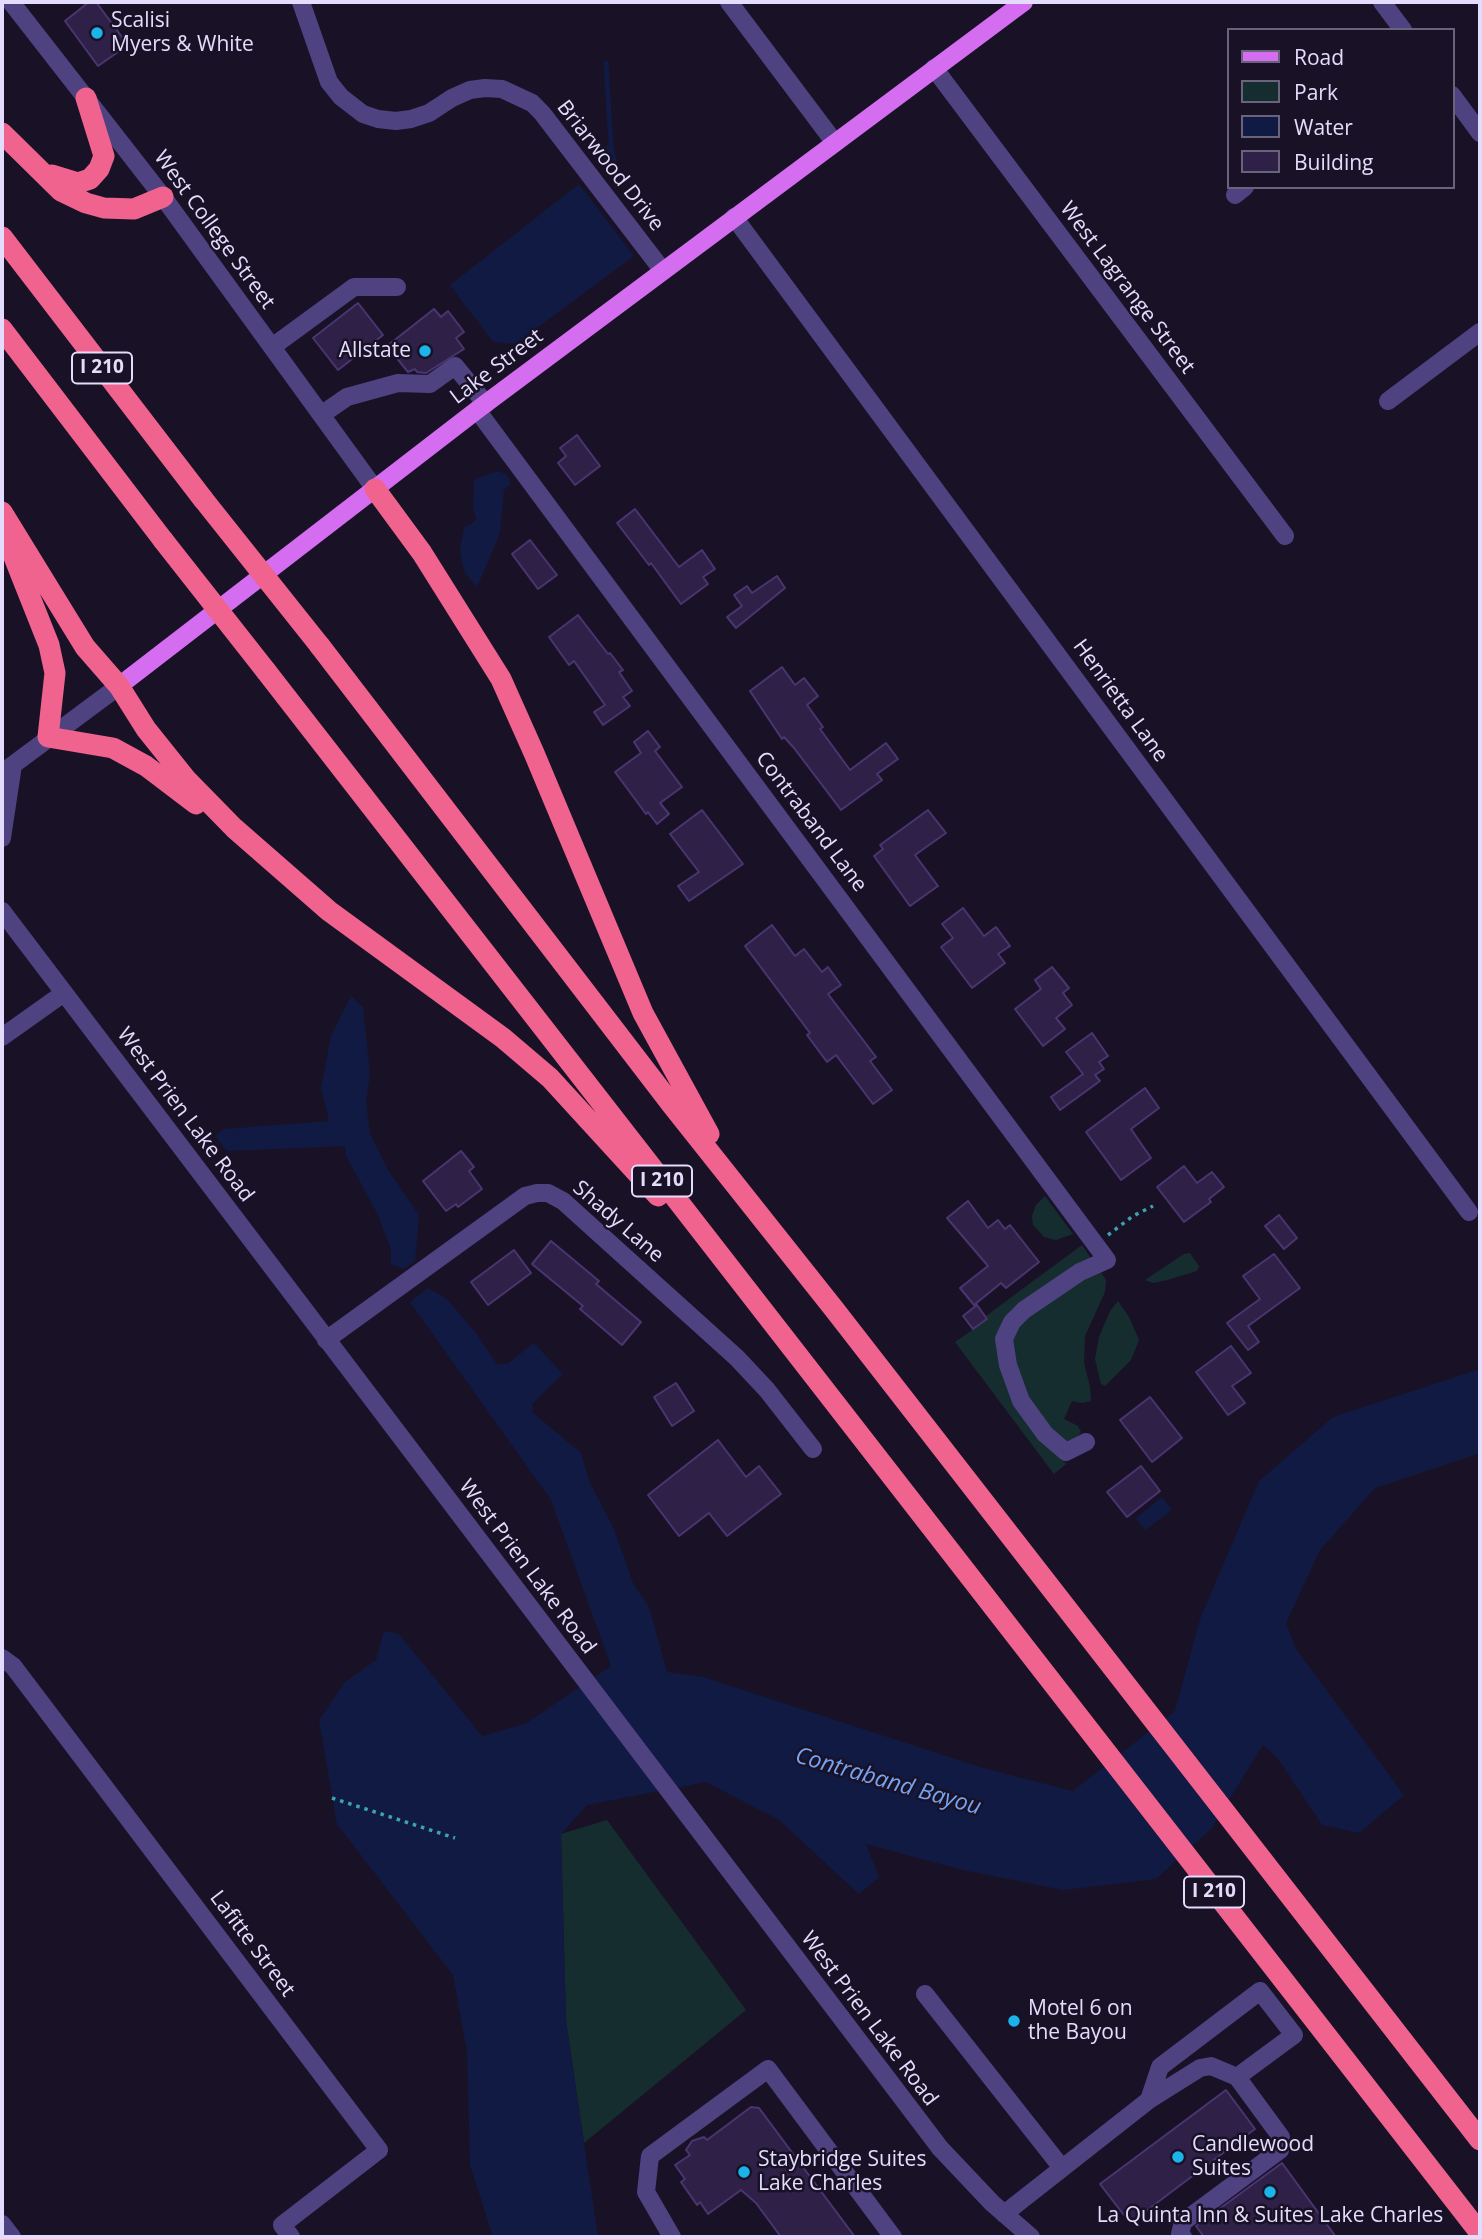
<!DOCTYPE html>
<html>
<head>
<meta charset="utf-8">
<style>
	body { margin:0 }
	#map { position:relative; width:1482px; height:2239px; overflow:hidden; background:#191227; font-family:"Open Sans",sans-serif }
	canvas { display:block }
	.frame { position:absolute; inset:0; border:4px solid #e4dcfc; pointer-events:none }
	.legend { position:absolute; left:1227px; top:28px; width:228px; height:161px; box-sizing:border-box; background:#191227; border:2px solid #6a637c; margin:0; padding:9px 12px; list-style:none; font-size:21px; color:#e4dcfc }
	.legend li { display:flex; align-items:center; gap:14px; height:35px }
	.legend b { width:35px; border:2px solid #6a637c }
</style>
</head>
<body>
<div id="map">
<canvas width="1482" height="2239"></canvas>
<div class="frame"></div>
<ul class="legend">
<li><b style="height:9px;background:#d56df1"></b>Road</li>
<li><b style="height:19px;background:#162d30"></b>Park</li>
<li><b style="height:19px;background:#101a42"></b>Water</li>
<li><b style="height:19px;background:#2e2046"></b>Building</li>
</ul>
</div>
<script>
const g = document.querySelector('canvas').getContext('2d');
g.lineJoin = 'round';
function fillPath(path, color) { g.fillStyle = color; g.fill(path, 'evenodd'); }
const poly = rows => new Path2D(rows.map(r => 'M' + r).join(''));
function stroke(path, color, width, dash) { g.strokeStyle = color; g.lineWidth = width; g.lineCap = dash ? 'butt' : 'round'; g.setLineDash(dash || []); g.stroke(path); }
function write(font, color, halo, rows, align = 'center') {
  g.font = font + ' "Open Sans",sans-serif'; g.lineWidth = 5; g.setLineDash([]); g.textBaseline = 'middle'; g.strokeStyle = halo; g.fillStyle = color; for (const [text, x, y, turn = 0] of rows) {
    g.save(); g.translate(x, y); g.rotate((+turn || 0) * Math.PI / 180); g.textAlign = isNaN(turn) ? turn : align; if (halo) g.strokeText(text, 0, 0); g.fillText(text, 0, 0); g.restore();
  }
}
const green = poly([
	[1045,1196,1073,1234,1056,1240,1044,1237,1033,1225,1032,1216,1036,1205],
	[1082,1245,1092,1260,1003,1328,1023,1412,1066,1464,1054,1474,955,1342,988,1319,986,1316],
	[1190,1253,1199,1266,1197,1271,1167,1280,1153,1283,1145,1280,1184,1254],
	[1097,1267,1106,1280,1105,1292,1085,1336,1084,1363,1090,1387,1091,1401,1082,1403,1072,1401,1064,1419,1078,1426,1081,1432,1076,1439,1069,1444,1034,1415,1008,1341,1015,1322],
	[1118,1301,1129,1317,1139,1340,1131,1360,1105,1386,1101,1384,1095,1359,1099,1337,1110,1311],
	[607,1820,746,2010,584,2143,566,2021,561,1834]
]);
const water = poly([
	[579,184,634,256,515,344,493,342,450,285],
	[499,471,507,475,511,483,504,490,500,533,477,587,465,573,460,552,464,527,472,524,476,519,473,507,474,482,477,478],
	[351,996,363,1007,370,1074,366,1102,370,1134,388,1170,419,1215,415,1261,404,1269,391,1264,391,1250,378,1215,346,1156,345,1146,227,1151,215,1136,224,1129,329,1121,321,1087,331,1036],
	[428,1288,447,1299,476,1333,497,1364,507,1364,534,1343,563,1374,532,1404,533,1413,581,1453,589,1481,613,1527,633,1583,649,1607,667,1672,703,1677,983,1768,1073,1791,1175,1711,1200,1619,1259,1481,1333,1417,1480,1369,1480,1453,1375,1488,1320,1550,1286,1623,1296,1649,1404,1795,1359,1833,1322,1825,1279,1760,1263,1745,1211,1829,1156,1879,1063,1890,963,1870,866,1844,879,1877,859,1894,779,1820,706,1782,587,1805,561,1834,566,2021,598,2237,493,2237,470,2165,467,2052,453,1975,337,1824,319,1720,345,1682,376,1660,384,1631,399,1634,482,1736,525,1724,611,1666,551,1500,410,1302],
	[1162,1497,1172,1510,1145,1530,1136,1518]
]);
const stream = poly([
	[606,63,611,146,619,185],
	[596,156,609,147],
	[603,164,611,146]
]);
const building = poly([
	[89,2,96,2,128,45,98,66,65,21,89,2],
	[358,303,383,335,338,370,313,338,358,303],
	[434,309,441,317,448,311,464,332,456,338,464,349,426,373,417,372,415,369,408,372,387,346,434,309],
	[577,435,600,466,575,485,558,463,566,456,560,448,577,435],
	[635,509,679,567,702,550,715,569,703,577,708,584,681,604,651,563,649,565,617,523,635,509],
	[530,540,557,575,538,589,512,554,530,540],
	[777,576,785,588,736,628,727,617,742,606,734,595,747,586,752,593,777,576],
	[578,615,608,654,610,653,623,670,619,672,632,691,623,697,630,706,603,725,594,712,605,705,574,661,569,665,549,637,578,615],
	[782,667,795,685,804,678,818,696,807,705,823,727,820,729,850,770,886,743,898,759,877,774,882,780,841,810,794,748,784,737,782,739,750,691,782,667],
	[648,731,660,747,655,751,682,787,660,803,669,814,657,824,648,812,646,814,615,772,641,753,634,742,648,731],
	[702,810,743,864,689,901,678,886,699,872,670,834,702,810],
	[928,810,946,833,915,855,938,886,910,906,874,856,883,849,880,845,928,810],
	[963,908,984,936,996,927,1010,946,998,954,1005,963,972,988,941,947,953,938,942,924,963,908],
	[772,925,795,956,804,949,822,972,828,967,841,985,828,994,876,1057,870,1061,892,1090,873,1104,836,1055,827,1062,807,1035,810,1033,745,946,772,925],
	[1052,967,1069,988,1063,993,1072,1005,1056,1018,1065,1029,1043,1046,1015,1009,1041,989,1035,980,1052,967],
	[1092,1033,1108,1056,1099,1062,1104,1069,1095,1075,1100,1081,1060,1110,1051,1097,1083,1074,1066,1052,1092,1033],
	[1145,1088,1159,1108,1131,1129,1151,1158,1121,1180,1086,1132,1145,1088],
	[461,1151,474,1167,469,1171,482,1189,458,1207,456,1204,446,1211,423,1181,461,1151],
	[1184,1166,1197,1183,1212,1172,1224,1187,1209,1199,1211,1202,1184,1222,1157,1187,1184,1166],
	[968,1201,988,1228,998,1220,1005,1229,1010,1225,1039,1262,1006,1288,1001,1283,974,1305,960,1288,988,1266,947,1218,968,1201],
	[1279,1215,1297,1238,1284,1249,1265,1226,1279,1215],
	[551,1241,599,1281,596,1284,641,1322,622,1345,580,1309,583,1306,532,1264,551,1241],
	[514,1250,531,1273,488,1305,471,1282,514,1250],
	[1274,1254,1300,1288,1248,1326,1259,1342,1248,1350,1227,1323,1260,1299,1243,1276,1274,1254],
	[977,1305,987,1319,973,1329,963,1316,977,1305],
	[1231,1346,1251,1373,1232,1386,1245,1403,1228,1415,1196,1372,1231,1346],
	[676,1383,694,1411,672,1426,654,1397,676,1383],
	[1150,1397,1182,1438,1152,1462,1120,1420,1150,1397],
	[718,1440,746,1477,759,1466,781,1494,727,1536,709,1513,679,1536,648,1495,718,1440],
	[1141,1466,1160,1491,1127,1517,1107,1492,1141,1466],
	[1226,2090,1255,2129,1130,2223,1100,2184,1226,2090],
	[751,2107,759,2108,855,2237,781,2237,756,2203,741,2190,708,2214,700,2202,697,2205,681,2182,685,2179,675,2165,690,2155,686,2150,692,2141,704,2137,707,2140,751,2107],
	[1282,2163,1336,2237,1204,2237,1196,2226,1282,2163]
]);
const path = poly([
	[1108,1235,1133,1216,1153,1206],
	[332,1798,455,1838]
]);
const minor = poly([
	[11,2,163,197,375,489],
	[301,2,329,82,341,97,363,114,378,119,396,121,411,119,429,113,452,98,470,90,485,88,502,89,532,103,542,113,663,271],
	[729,2,835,143],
	[1382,2,1403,30],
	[934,68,1285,536],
	[1452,95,1480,133],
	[1235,195,1245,187],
	[734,217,1469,1212],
	[272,347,354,287,397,287],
	[1388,401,1480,332],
	[477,410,1107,1260,1080,1272,1024,1310,1012,1322,1004,1339,1008,1365,1021,1401,1045,1434,1066,1452,1086,1442],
	[321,415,347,397,398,383,430,384,455,366,486,404],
	[2,773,119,686],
	[2,838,13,765],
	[2,911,940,2148,992,2203,1031,2237],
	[2,1037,64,993],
	[326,1340,525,1196,537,1193,548,1193,563,1201,737,1358,767,1390,813,1449],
	[2,1658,13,1666,379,2150,282,2225,291,2237],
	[925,1994,1062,2168],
	[1004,2214,1149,2100,1160,2067,1260,1991,1294,2035,1237,2077,1211,2066,1200,2068,1149,2100],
	[2,2224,12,2237],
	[672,2237,646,2192,650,2156,768,2069,893,2237],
	[1183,2237,1180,2234,1183,2222,1280,2150,1281,2137,1237,2077]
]);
const major = poly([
	[119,686,477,410,1024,2]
]);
const highway = poly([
	[2,133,61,191,86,203,104,208,134,209,163,197],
	[52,175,78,183,90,179,99,169,104,156,86,98],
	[2,237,203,499],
	[2,329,163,540],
	[375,489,422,553,501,679,534,753,643,1013,709,1134],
	[2,512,85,647,119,686,146,729,186,779,234,828,329,911,503,1038,550,1078,658,1196],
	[8,542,49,645,55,673,48,737,113,748,146,766,196,804],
	[320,646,672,1105,834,1309,1480,2140],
	[266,671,1480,2233]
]);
const highwayBridge = poly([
	[203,499,320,646],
	[163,540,266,671]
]);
const markers = [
	[97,33,7,"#1bb3e9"],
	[425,351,7,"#1bb3e9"],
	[1014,2021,7,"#1bb3e9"],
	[1178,2157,7,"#1bb3e9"],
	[744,2172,7,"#1bb3e9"],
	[1270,2192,7,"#1bb3e9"]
];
const shields = [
	[102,368,60],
	[662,1181,60],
	[1214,1892,60]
];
const shieldNames = [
	["I 210",102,368],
	["I 210",662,1181],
	["I 210",1214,1892]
];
const poiNames = [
	["Scalisi",111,21],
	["Myers & White",111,45],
	["Allstate",411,351,"right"],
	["Motel 6 on",1028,2009],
	["the Bayou",1028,2033],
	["Candlewood",1192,2145],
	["Suites",1192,2169],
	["Staybridge Suites",758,2160],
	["Lake Charles",758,2184],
	["La Quinta Inn & Suites Lake Charles",1270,2216,"center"]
];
const streetNames = [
	["Briarwood Drive",610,166,52],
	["West College Street",214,230,54],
	["West Lagrange Street",1127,288,53],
	["Lake Street",497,367,-37],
	["Henrietta Lane",1120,701,54],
	["Contraband Lane",811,822,53],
	["West Prien Lake Road",185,1115,53],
	["Shady Lane",618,1222,41],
	["West Prien Lake Road",527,1567,53],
	["Lafitte Street",252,1944,53],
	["West Prien Lake Road",869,2019,53]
];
const waterNames = [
	["Contraband Bayou",888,1782,16]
];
fillPath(green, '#162d30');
fillPath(water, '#101a42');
stroke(stream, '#101a42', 5);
fillPath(building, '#2e2046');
stroke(building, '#4a3570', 2);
stroke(path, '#3ca3af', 3.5, [3.5, 5]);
stroke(minor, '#4f4281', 18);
stroke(major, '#d56df1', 18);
stroke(highway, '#f0638f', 21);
stroke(highwayBridge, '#f0638f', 21);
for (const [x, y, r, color] of markers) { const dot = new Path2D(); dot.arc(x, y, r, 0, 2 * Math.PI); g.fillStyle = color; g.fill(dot); stroke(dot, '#191227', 2.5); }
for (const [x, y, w] of shields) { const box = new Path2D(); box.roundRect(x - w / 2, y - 15.5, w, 31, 5); g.fillStyle = '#191227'; g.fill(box); stroke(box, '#e4dcfc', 2); }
write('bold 19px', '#e4dcfc', null, shieldNames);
write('21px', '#e4dcfc', '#191227', poiNames, 'left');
write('21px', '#e4dcfc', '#191227', streetNames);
write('italic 23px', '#74a3f1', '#191227', waterNames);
</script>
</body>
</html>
